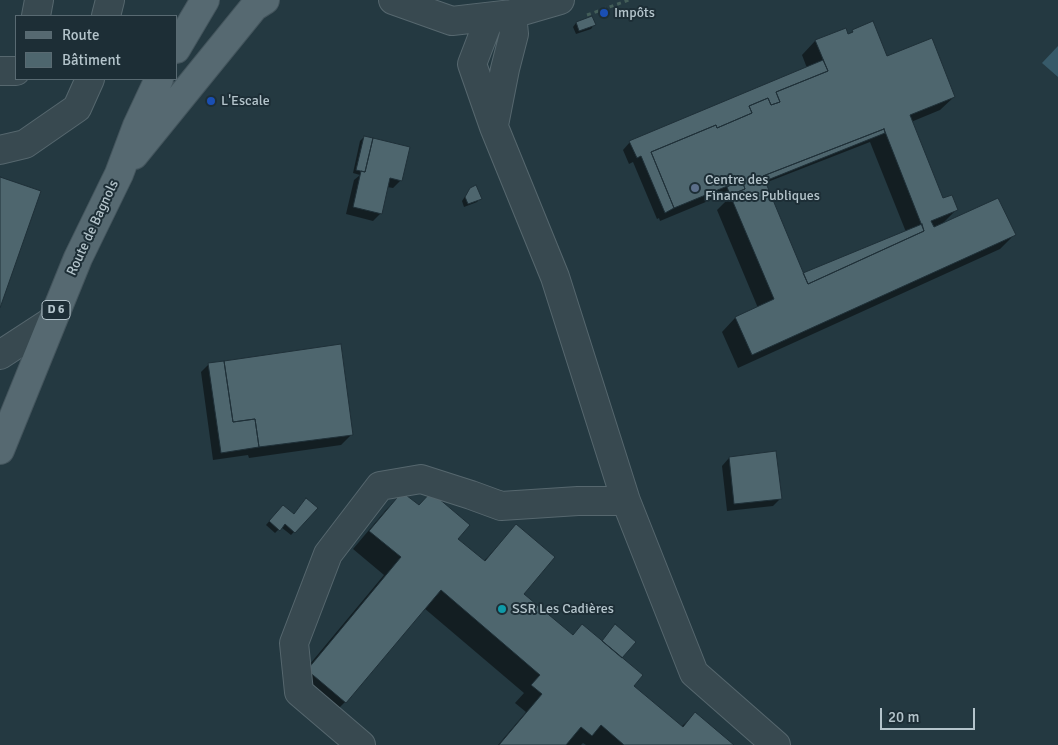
<!DOCTYPE html>
<html>
<head>
<meta charset="utf-8">
<style>
	body { margin:0 }
	#map { position:relative; width:1058px; height:745px; overflow:hidden; background:#243941; font-family:Signika,sans-serif }
	canvas { display:block }
	.legend { position:absolute; left:15px; top:15px; width:162px; height:65px; box-sizing:border-box; background:#1d2e36; border:1px solid #596a72; margin:0; padding:6px 9px; list-style:none; font-size:15px; color:#b4c4cb }
	.legend li { display:flex; align-items:center; gap:10px; height:25px }
	.legend b { width:25px; border:1px solid #596a72 }
	.scale { position:absolute; left:880px; top:708px; width:95px; height:22px; box-sizing:border-box; border:2px solid #b4c4cb; border-top:0; padding-left:6px; font-size:15px; line-height:18px; white-space:nowrap; color:#b4c4cb; -webkit-text-stroke:4px #1d2e36; paint-order:stroke }
</style>
</head>
<body>
<div id="map">
<canvas width="1058" height="745"></canvas>
<ul class="legend">
<li><b style="height:6px;background:#566971"></b>Route</li>
<li><b style="height:14px;background:#4e666e"></b>Bâtiment</li>
</ul>
<div class="scale">20 m</div>
</div>
<script>
const g = document.querySelector('canvas').getContext('2d');
g.lineJoin = 'round';
function fillPath(path, color) { g.fillStyle = color; g.fill(path, 'evenodd'); }
const poly = rows => new Path2D(rows.map(r => 'M' + r).join(''));
function stroke(path, color, width, dash) { g.strokeStyle = color; g.lineWidth = width; g.lineCap = dash ? 'butt' : 'round'; g.setLineDash(dash || []); g.stroke(path); }
function write(font, color, halo, rows, align = 'center') {
  g.font = font + ' Signika,sans-serif'; g.lineWidth = 4; g.setLineDash([]); g.textBaseline = 'middle'; g.strokeStyle = halo; g.fillStyle = color; for (const [text, x, y, turn = 0] of rows) {
    g.save(); g.translate(x, y); g.rotate((+turn || 0) * Math.PI / 180); g.textAlign = isNaN(turn) ? turn : align; if (halo) g.strokeText(text, 0, 0); g.fillText(text, 0, 0); g.restore();
  }
}
const water = poly([
	[1058,46,1058,77,1042,63]
]);
const shadow = poly([
	[576,23,594,25,591,29,576,34,573,27],
	[845,29,847,35,853,31,887,58,954,97,940,110,911,122,942,200,956,210,941,225,1014,235,1000,249,738,368,722,332,735,318,758,308,717,210,727,200,725,194,660,221,659,218,657,219,633,162,629,164,623,150,630,142,807,68,802,55,815,41],
	[870,142,906,232,803,275,765,183],
	[364,137,409,148,400,181,393,188,387,187,381,213,373,221,346,214,354,180,360,175,353,173,360,141],
	[470,189,480,198,477,202,464,207,462,201],
	[209,364,352,434,341,445,249,458,248,455,213,460,201,372],
	[729,458,781,498,773,506,727,511,722,466],
	[402,493,418,506,431,493,456,539,483,562,516,526,522,594,572,636,582,626,620,658,632,686,681,727,695,714,732,745,586,745,583,743,581,745,498,745,526,712,515,703,524,693,424,608,345,702,328,719,290,688,384,575,353,549,385,511],
	[316,508,291,535,281,527,275,533,266,525,279,510,293,515]
]);
const building = poly([
	[592,16,596,25,579,31,576,22,592,16],
	[873,21,887,56,932,38,955,97,910,115,943,198,952,195,958,210,931,221,934,227,998,198,1016,235,752,355,735,317,774,299,730,195,745,189,742,180,674,208,651,152,716,125,717,128,752,113,749,106,768,98,771,105,780,102,776,92,828,71,815,40,846,28,848,34,853,32,852,30,873,21],
	[884,129,924,231,808,284,763,176,884,129],
	[823,60,828,71,776,92,780,102,771,105,768,98,749,106,752,113,717,128,716,125,651,152,674,208,665,213,641,156,637,158,629,141,823,60],
	[884,129,885,133,765,181,763,176,884,129],
	[364,136,373,138,365,172,356,170,364,136],
	[373,138,410,147,402,181,390,178,382,214,353,207,361,171,365,172,373,138],
	[0,177,41,191,0,308,0,177],
	[742,180,745,189,730,195,727,187,742,180],
	[476,185,482,199,468,204,465,197,470,188,476,185],
	[922,224,924,231,808,284,803,273,922,224],
	[341,344,353,435,259,447,255,419,233,422,224,361,341,344],
	[224,361,233,422,255,419,259,447,221,453,208,363,224,361],
	[776,451,782,499,734,504,729,457,776,451],
	[402,492,419,505,431,492,470,525,458,539,485,561,516,524,555,557,524,594,573,635,582,624,643,675,634,686,683,727,695,712,734,745,624,745,601,725,592,736,581,727,566,745,499,745,542,694,531,685,540,675,441,590,346,703,307,670,401,557,369,531,402,492],
	[306,498,318,508,295,533,285,524,280,531,269,521,283,505,294,514,306,498],
	[615,624,636,642,622,658,602,641,615,624]
]);
const path = poly([
	[587,15,629,0]
]);
const minor = poly([
	[393,0,452,21,512,14,560,0],
	[36,16,39,0],
	[106,16,110,0],
	[490,17,472,64,494,127,555,277,626,501,694,673,776,745],
	[0,71,16,71],
	[494,125,505,69,514,34,512,14],
	[0,150,25,144,77,108,90,79],
	[0,355,52,321],
	[361,745,299,692,294,643,328,554,380,486,421,479,471,495,501,506,578,501,626,501]
]);
const major = poly([
	[176,49,205,0],
	[134,155,254,7,265,0],
	[0,450,78,258,119,174,137,126,159,79]
]);
const markers = [
	[604,13,5,"#1a4fb4"],
	[211,101,5,"#1a4fb4"],
	[695,188,5,"#5c6f8a"],
	[502,609,5,"#0f9aa8"]
];
const shields = [
	[56,310,28]
];
const shieldNames = [
	["D 6",56,310]
];
const poiNames = [
	["Impôts",614,13],
	["L'Escale",221,101],
	["Centre des",705,180],
	["Finances Publiques",705,196],
	["SSR Les Cadières",512,609]
];
const streetNames = [
	["Route de Bagnols",93,228,-65]
];
fillPath(water, '#375a69');
fillPath(shadow, '#0007');
fillPath(building, '#4e666e');
stroke(building, '#1f3038', 1);
stroke(minor, '#56676e', 30);
stroke(major, '#44555d', 30);
stroke(path, '#445e59', 3, [4, 4]);
stroke(minor, '#384950', 28);
stroke(major, '#566971', 28);
for (const [x, y, r, color] of markers) { const dot = new Path2D(); dot.arc(x, y, r, 0, 2 * Math.PI); g.fillStyle = color; g.fill(dot); stroke(dot, '#1d2e36', 2); }
for (const [x, y, w] of shields) { const box = new Path2D(); box.roundRect(x - w / 2, y - 9.5, w, 19, 4); g.fillStyle = '#1d2e36'; g.fill(box); stroke(box, '#b4c4cb', 1); }
write('bold 12px', '#b4c4cb', null, shieldNames);
write('14px', '#b4c4cb', '#1d2e36', poiNames, 'left');
write('14px', '#b4c4cb', '#1d2e36', streetNames);
</script>
</body>
</html>
